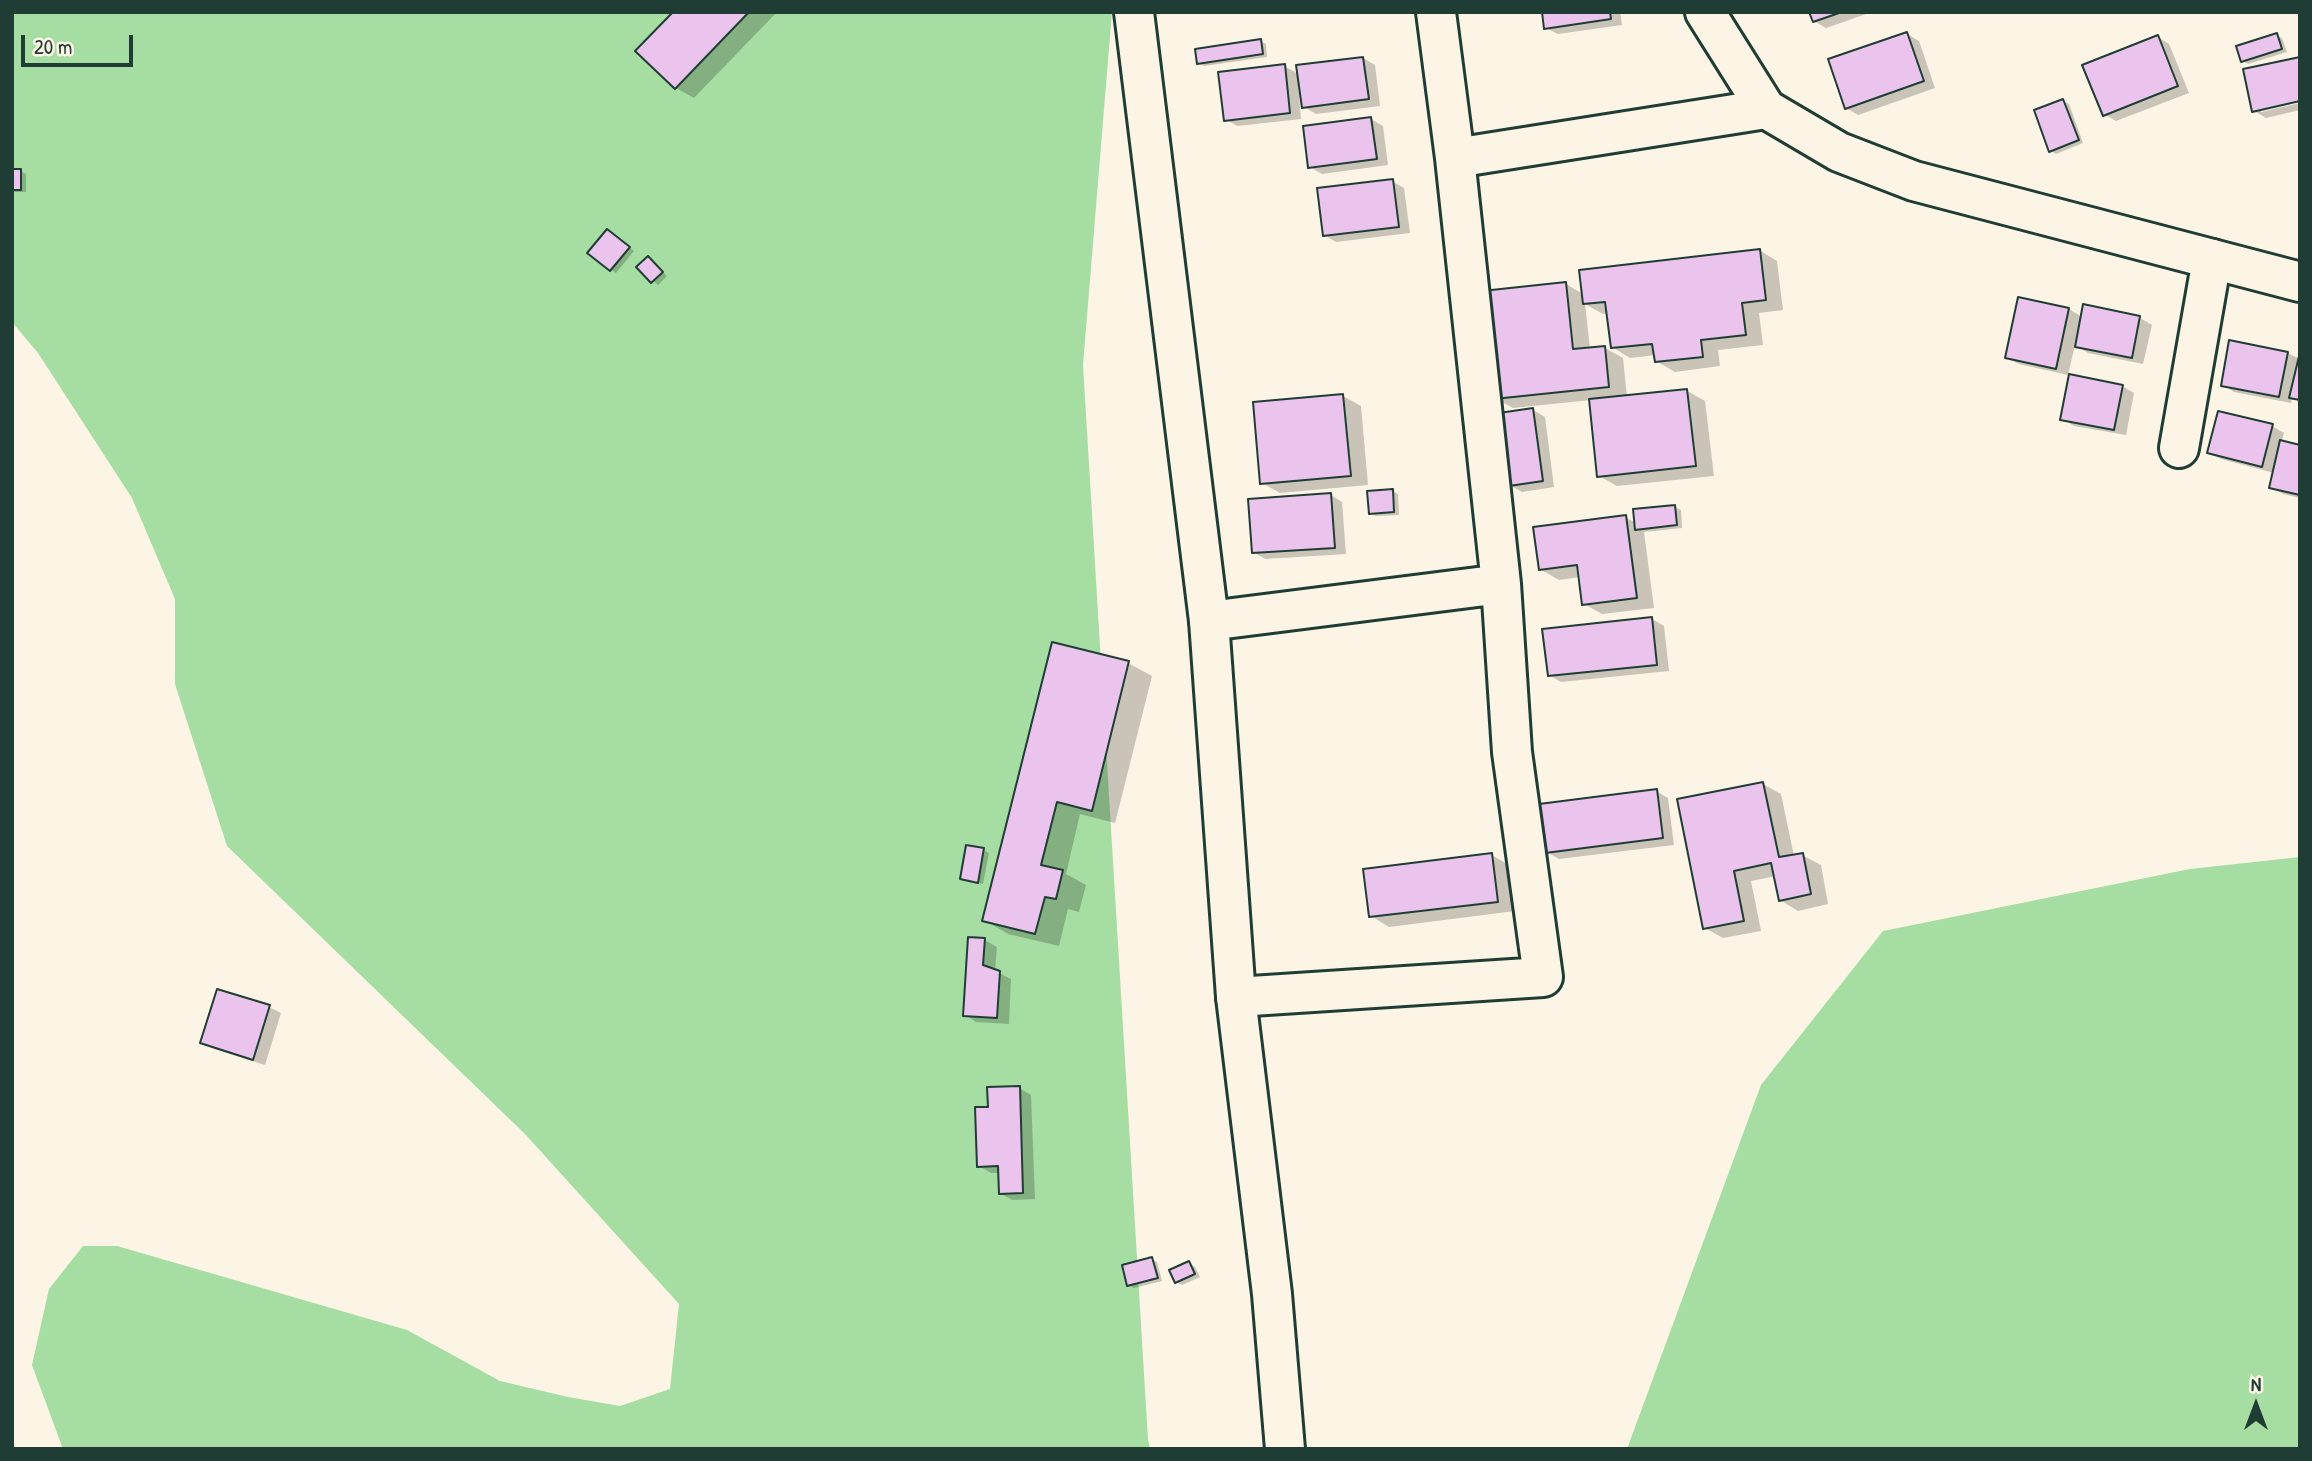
<!DOCTYPE html>
<html>
<head>
<meta charset="utf-8">
<style>
	body { margin:0 }
	#map { position:relative; width:2312px; height:1461px; overflow:hidden; background:#fcf5e5; font-family:"Patrick Hand",sans-serif }
	canvas { display:block }
	.frame { position:absolute; inset:0; border:14px solid #1f3d34; pointer-events:none }
	.north { position:absolute; left:2221px; top:1370px; width:70px; height:70px; -webkit-text-stroke:5px #fcf5e5; paint-order:stroke; rotate:0deg; font-size:19px; font-weight:700; line-height:28px; text-align:center; color:#1f3d34 }
	.north::after { content:''; display:block; margin:auto; width:24px; height:32px; background:#1f3d34; clip-path:polygon(50% 0,100% 100%,50% 72%,0 100%) }
	.scale { position:absolute; left:21px; top:35px; width:112px; height:32px; box-sizing:border-box; border:4px solid #1f3d34; border-top:0; padding-left:9px; font-size:21px; line-height:24px; white-space:nowrap; color:#1f3d34; -webkit-text-stroke:5px #fcf5e5; paint-order:stroke }
</style>
</head>
<body>
<div id="map">
<canvas width="2312" height="1461"></canvas>
<div class="frame"></div>
<div class="north">N</div>
<div class="scale">20 m</div>
</div>
<script>
const g = document.querySelector('canvas').getContext('2d');
g.lineJoin = 'round';
function fillPath(path, color) { g.fillStyle = color; g.fill(path, 'evenodd'); }
const poly = rows => new Path2D(rows.map(r => 'M' + r).join(''));
function stroke(path, color, width, dash) { g.strokeStyle = color; g.lineWidth = width; g.lineCap = dash ? 'butt' : 'round'; g.setLineDash(dash || []); g.stroke(path); }
const green = poly([
	[12,12,1112,12,1083,365,1148,1440,1150,1449,63,1449,32,1365,49,1289,83,1246,117,1246,407,1330,500,1381,568,1397,620,1406,670,1389,679,1304,525,1134,227,846,175,684,175,599,132,498,38,353,12,322],
	[2300,857,2300,1449,1627,1449,1761,1085,1883,931,2190,869]
]);
const shadow = poly([
	[675,12,777,12,694,98,676,88],
	[1544,12,1620,12,1622,25,1558,34,1546,28],
	[1811,12,1872,12,1826,28,1814,21],
	[1907,34,1919,41,1935,88,1858,115,1846,108],
	[2276,35,2282,38,2287,52,2248,64,2243,61],
	[2158,37,2169,44,2189,93,2116,121,2104,114],
	[1260,41,1266,44,1267,57,1204,66,1198,63],
	[1363,58,1375,65,1380,106,1316,114,1304,107,1301,83,1298,84,1301,119,1237,126,1225,119,1284,66,1300,75],
	[2063,101,2069,104,2083,143,2056,154,2050,150],
	[2300,103,2300,110,2266,118,2254,111,2261,108,2261,112],
	[1371,119,1383,126,1388,165,1322,174,1310,167],
	[12,170,21,171,26,174,26,192,12,192],
	[1392,181,1404,188,1410,233,1336,242,1324,235],
	[613,234,634,251,616,273,590,253],
	[1759,250,1777,261,1783,310,1759,313,1763,345,1718,350,1720,366,1675,372,1656,361,1656,355,1630,358,1612,347,1608,313,1603,314,1585,304,1590,349,1605,348,1623,358,1627,397,1687,391,1705,401,1714,476,1617,486,1599,476,1591,400,1513,408,1495,398,1566,284,1583,294],
	[648,258,667,276,658,285,638,267],
	[2085,306,2140,318,2152,325,2143,364,2088,353,2075,345,2068,375,2019,364,2007,358,2069,309,2082,317],
	[2287,353,2300,359,2300,402,2292,397,2291,403,2234,392,2223,385],
	[2122,386,2134,393,2126,435,2074,426,2062,419],
	[1343,396,1361,406,1368,485,1280,493,1262,483],
	[1533,410,1545,417,1554,487,1522,492,1510,485],
	[2272,426,2284,433,2281,443,2300,447,2300,498,2283,494,2271,487,2274,473,2221,459,2209,453],
	[1392,491,1398,494,1399,515,1376,516,1370,513],
	[1331,495,1342,502,1346,554,1265,559,1253,552],
	[1675,507,1681,510,1682,528,1644,532,1654,608,1602,614,1584,604,1580,577,1559,580,1540,569,1625,517,1636,523],
	[1652,619,1664,626,1669,671,1561,682,1549,675],
	[1128,663,1152,676,1115,823,1080,814,1066,874,1086,885,1079,912,1068,909,1059,946,1008,934,984,920],
	[1763,784,1781,794,1794,856,1802,855,1821,865,1828,904,1798,911,1780,900,1776,876,1751,881,1761,931,1723,938,1705,928],
	[1656,791,1668,798,1674,845,1559,859,1547,852],
	[983,850,989,853,983,884,962,879],
	[1492,855,1510,866,1515,911,1389,927,1371,916],
	[985,940,997,947,995,971,1011,979,1009,1024,976,1022,965,1015],
	[269,1007,281,1013,265,1065,214,1049,202,1043],
	[1019,1088,1031,1095,1035,1199,1012,1200,1000,1193,1000,1173,991,1173,979,1166,990,1108],
	[1152,1259,1157,1262,1162,1281,1134,1288,1128,1285],
	[1189,1263,1195,1267,1200,1277,1182,1285,1176,1282]
]);
const building = poly([
	[673,12,749,12,675,89,635,51,673,12],
	[1542,12,1610,12,1611,19,1544,29,1542,12],
	[1809,12,1842,12,1813,22,1809,12],
	[1907,32,1924,81,1845,109,1828,59,1907,32],
	[2277,33,2282,49,2241,62,2236,46,2277,33],
	[2158,35,2178,86,2103,116,2082,65,2158,35],
	[1261,39,1263,54,1197,64,1195,49,1261,39],
	[1363,57,1369,99,1302,108,1296,65,1363,57],
	[2300,57,2300,101,2252,112,2243,69,2300,57],
	[1285,64,1290,113,1224,121,1218,72,1285,64],
	[2063,99,2079,140,2049,152,2034,110,2063,99],
	[1371,117,1377,159,1308,168,1303,126,1371,117],
	[12,169,21,169,21,190,12,190,12,169],
	[1393,179,1399,227,1323,236,1317,188,1393,179],
	[607,229,630,247,610,271,587,253,607,229],
	[1760,249,1766,300,1742,303,1746,335,1701,340,1703,357,1655,362,1652,344,1611,348,1605,302,1583,304,1579,270,1760,249],
	[648,256,663,272,651,283,636,267,648,256],
	[1566,282,1573,349,1605,346,1609,387,1494,399,1482,291,1566,282],
	[2018,297,2069,308,2056,369,2005,358,2018,297],
	[2083,304,2140,316,2132,358,2075,347,2083,304],
	[2229,340,2288,352,2279,397,2221,386,2229,340],
	[2300,352,2300,400,2289,398,2300,352],
	[2069,374,2123,385,2114,430,2060,420,2069,374],
	[1687,389,1696,466,1597,477,1589,399,1687,389],
	[1343,394,1351,476,1260,484,1253,402,1343,394],
	[1533,408,1543,481,1509,486,1499,413,1533,408],
	[2218,411,2273,424,2262,467,2207,453,2218,411],
	[2280,440,2300,445,2300,495,2269,488,2280,440],
	[1393,489,1394,512,1369,514,1367,491,1393,489],
	[1331,493,1335,548,1252,553,1248,499,1331,493],
	[1675,505,1677,525,1635,530,1633,509,1675,505],
	[1626,515,1637,598,1582,605,1577,565,1539,570,1533,527,1626,515],
	[1652,617,1657,665,1548,676,1542,629,1652,617],
	[1052,642,1129,661,1092,811,1057,802,1041,865,1063,870,1056,899,1045,897,1035,934,982,921,1052,642],
	[1763,782,1779,857,1803,853,1811,894,1779,901,1771,863,1734,871,1744,921,1703,929,1677,799,1763,782],
	[1657,789,1663,838,1545,853,1539,804,1657,789],
	[966,845,984,848,978,883,960,879,966,845],
	[1492,853,1498,902,1369,917,1363,869,1492,853],
	[968,937,985,938,983,965,1000,971,997,1018,963,1016,968,937],
	[217,989,270,1005,253,1060,200,1043,217,989],
	[1020,1086,1023,1193,999,1194,998,1166,977,1167,975,1107,988,1107,987,1087,1020,1086],
	[1152,1257,1158,1278,1127,1286,1122,1265,1152,1257],
	[1189,1261,1195,1274,1175,1283,1169,1270,1189,1261]
]);
const minor = poly([
	[1455,158,1766,109],
	[2179,448,2212,259],
	[1209,621,1501,584],
	[1236,997,1543,977,1512,752,1501,584,1455,158,1436,12]
]);
const tertiary = poly([
	[1134,12,1209,621,1236,997,1272,1294,1285,1449],
	[1705,12,1766,109,1839,152,1914,181,2300,282]
]);
fillPath(green, '#a5dda2');
fillPath(shadow, '#0003');
fillPath(building, '#ebc4ed');
stroke(building, '#1f3d34', 2);
stroke(minor, '#1f3d34', 44);
stroke(tertiary, '#1f3d34', 44);
stroke(minor, '#fcf5e5', 38);
stroke(tertiary, '#fcf5e5', 38);
</script>
</body>
</html>
